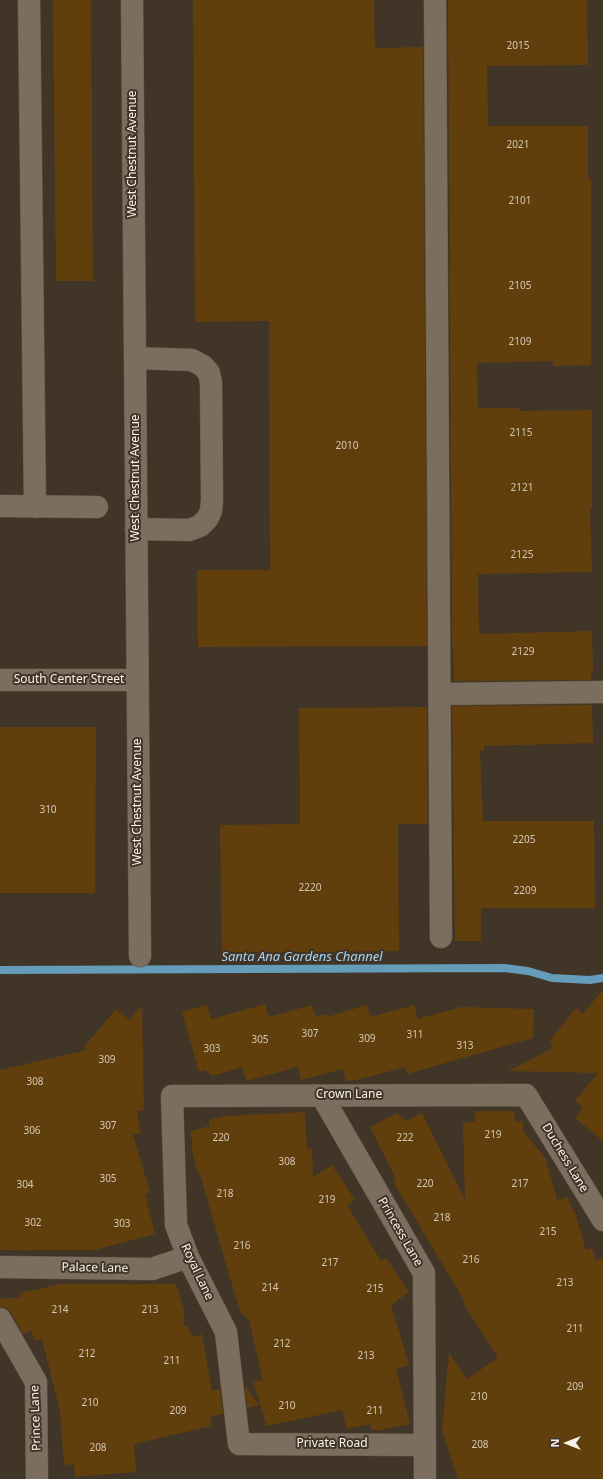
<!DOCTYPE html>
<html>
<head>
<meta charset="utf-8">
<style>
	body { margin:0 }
	#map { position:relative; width:603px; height:1479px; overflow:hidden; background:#413528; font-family:"Noto Sans",sans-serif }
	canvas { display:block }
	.north { position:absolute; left:547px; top:1423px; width:40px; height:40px; -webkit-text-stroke:3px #413528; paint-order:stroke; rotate:270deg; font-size:11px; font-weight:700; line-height:16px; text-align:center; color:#fbf3eb }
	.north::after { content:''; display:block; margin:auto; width:14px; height:18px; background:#fbf3eb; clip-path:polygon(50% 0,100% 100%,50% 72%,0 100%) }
</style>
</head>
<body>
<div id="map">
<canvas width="603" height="1479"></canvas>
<div class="north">N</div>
</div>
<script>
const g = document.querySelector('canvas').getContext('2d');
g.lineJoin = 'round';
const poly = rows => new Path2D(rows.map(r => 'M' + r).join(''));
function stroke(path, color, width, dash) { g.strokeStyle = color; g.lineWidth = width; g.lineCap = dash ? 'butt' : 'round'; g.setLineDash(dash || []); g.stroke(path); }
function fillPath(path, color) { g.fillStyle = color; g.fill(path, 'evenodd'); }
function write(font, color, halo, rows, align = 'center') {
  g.font = font + ' "Noto Sans",sans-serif'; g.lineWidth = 4; g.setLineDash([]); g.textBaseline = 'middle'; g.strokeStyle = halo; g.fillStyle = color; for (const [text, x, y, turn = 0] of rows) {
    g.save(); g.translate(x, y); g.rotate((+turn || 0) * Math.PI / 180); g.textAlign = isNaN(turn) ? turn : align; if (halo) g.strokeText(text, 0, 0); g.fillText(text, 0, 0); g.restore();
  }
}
const stream = poly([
	[0,970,504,968,528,971,552,978,590,980,603,978]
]);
const building = poly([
	[53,0,91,0,93,281,56,281],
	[193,0,374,0,375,48,423,47,427,646,198,647,197,570,270,570,269,321,195,322],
	[448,0,587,0,588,65,487,66,488,126,588,126,588,178,591,178,591,365,553,366,553,361,477,363,478,408,519,408,519,411,592,410,592,509,590,509,592,572,478,574,479,634,592,631,593,671,591,671,591,680,454,681,453,645,452,645],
	[592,705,593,743,484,746,484,751,480,751,483,821,594,821,595,908,481,908,481,941,455,941,452,706],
	[427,707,428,824,398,824,399,951,222,953,220,825,300,824,299,708],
	[0,727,96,727,95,893,0,893],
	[603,989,603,1141,575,1118,583,1108,575,1101,598,1073,508,1071,553,1048,550,1040,576,1008,583,1014],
	[265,1004,269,1017,312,1005,316,1017,326,1014,327,1017,367,1005,370,1017,414,1005,418,1019,461,1007,534,1009,533,1038,407,1074,405,1067,357,1080,346,1081,343,1069,301,1080,298,1067,246,1081,242,1067,212,1076,205,1070,199,1072,182,1012,207,1005,211,1019],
	[142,1005,144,1110,137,1111,141,1134,133,1134,150,1192,145,1194,155,1234,95,1250,0,1250,0,1070,87,1050,84,1047,116,1009,129,1020],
	[475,1111,514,1111,515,1122,523,1121,523,1131,546,1159,557,1200,568,1197,572,1210,574,1209,586,1250,592,1248,596,1260,603,1258,603,1479,458,1479,442,1430,449,1353,467,1379,498,1358,463,1303,465,1302,397,1188,393,1181,396,1179,370,1127,397,1113,406,1121,422,1113,465,1200,463,1123,475,1122],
	[305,1112,307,1149,312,1148,313,1177,332,1165,355,1200,347,1205,381,1261,386,1258,409,1292,391,1305,409,1365,396,1369,410,1424,381,1430,372,1430,370,1424,347,1429,342,1410,267,1426,253,1382,263,1380,249,1320,240,1312,200,1174,198,1174,191,1146,193,1146,190,1131,210,1126,209,1120,225,1116],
	[60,1284,176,1284,184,1310,184,1326,188,1326,192,1337,202,1334,212,1391,220,1389,223,1414,210,1417,211,1426,134,1444,136,1472,75,1477,74,1464,64,1465,60,1411,42,1339,34,1341,31,1330,23,1334,11,1312,6,1308,0,1307,0,1299,21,1297,20,1293],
	[245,1385,259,1405,247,1408]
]);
const minor = poly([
	[29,0,35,507],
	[132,0,140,956],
	[435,0,441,937],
	[135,358,192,360,203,366,209,373,211,383,212,500,211,511,207,519,200,526,189,530,136,529],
	[0,506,97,507],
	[0,680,137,680],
	[440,694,603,692],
	[322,1096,424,1273,425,1479],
	[0,1267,152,1269,188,1257],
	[0,1319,36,1382,37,1479],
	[425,1445,239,1444,226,1332,188,1257,176,1225,172,1096,526,1095,603,1220]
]);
const numberNames = [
	["2015",518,46],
	["2021",518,145],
	["2101",520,201],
	["2105",520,286],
	["2109",520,342],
	["2115",521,433],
	["2010",347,446],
	["2121",522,488],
	["2125",522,555],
	["2129",523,652],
	["310",48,810],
	["2205",524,840],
	["2220",310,888],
	["2209",525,891],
	["307",310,1034],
	["311",415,1035],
	["309",367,1039],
	["305",260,1040],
	["313",465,1046],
	["303",212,1049],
	["309",107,1060],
	["308",35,1082],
	["307",108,1126],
	["306",32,1131],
	["219",493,1135],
	["220",221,1138],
	["222",405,1138],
	["308",287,1162],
	["305",108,1179],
	["220",425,1184],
	["217",520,1184],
	["304",25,1185],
	["218",225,1194],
	["219",327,1200],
	["218",442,1218],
	["302",33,1223],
	["303",122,1224],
	["215",548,1232],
	["216",242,1246],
	["216",471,1260],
	["217",330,1263],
	["213",565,1283],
	["214",270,1288],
	["215",375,1289],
	["214",60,1310],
	["213",150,1310],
	["211",575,1329],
	["212",282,1344],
	["212",87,1354],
	["213",366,1356],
	["211",172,1361],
	["209",575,1387],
	["210",479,1397],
	["210",90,1403],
	["210",287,1406],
	["209",178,1411],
	["211",375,1411],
	["208",480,1445],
	["208",98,1448]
];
const streetNames = [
	["West Chestnut Avenue",133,154,-90],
	["West Chestnut Avenue",136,478,-90],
	["South Center Street",69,680],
	["West Chestnut Avenue",138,802,-90],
	["Crown Lane",349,1095],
	["Duchess Lane",565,1158,59],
	["Princess Lane",400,1232,60],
	["Palace Lane",95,1268,1],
	["Royal Lane",197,1272,65],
	["Prince Lane",36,1418,-92],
	["Private Road",332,1444]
];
const waterNames = [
	["Santa Ana Gardens Channel",302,957]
];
stroke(stream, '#649cb9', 8);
fillPath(building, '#613f0d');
stroke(minor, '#5e5449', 23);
stroke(minor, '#7b6e5f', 22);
write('10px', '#d4c6b4', null, numberNames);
write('12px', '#fbf3eb', '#413528', streetNames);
write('italic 13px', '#a7d4f3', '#413528', waterNames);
</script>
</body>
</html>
